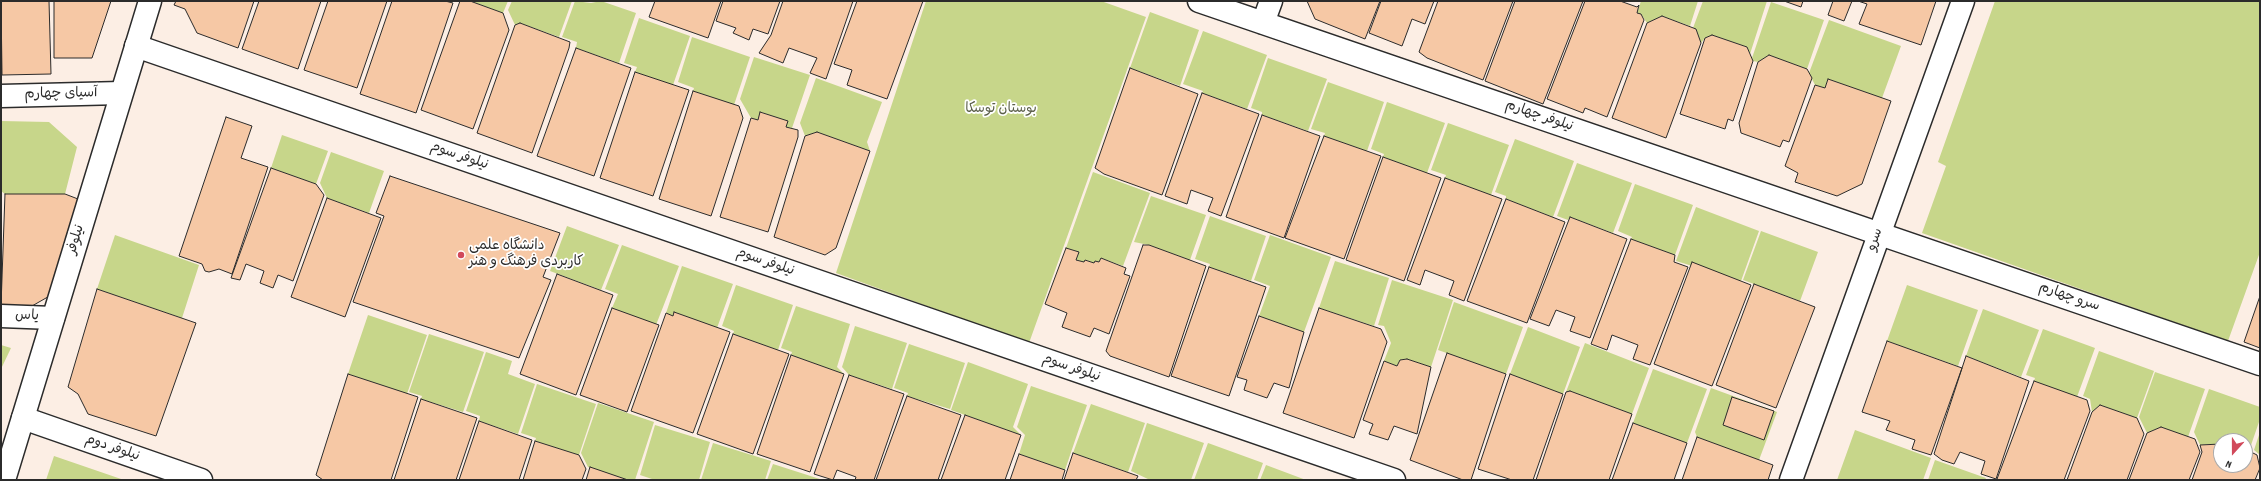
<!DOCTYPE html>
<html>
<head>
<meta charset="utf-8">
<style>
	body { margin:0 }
	#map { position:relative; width:2261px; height:481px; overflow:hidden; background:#fceee4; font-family:Dekko,sans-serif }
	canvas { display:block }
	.frame { position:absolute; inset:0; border:2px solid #2b2b2b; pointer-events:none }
	.north { position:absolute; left:2213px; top:433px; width:40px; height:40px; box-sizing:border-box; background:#fff; border:1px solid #aaa; border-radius:50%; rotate:201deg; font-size:11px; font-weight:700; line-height:16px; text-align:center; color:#2b2b2b }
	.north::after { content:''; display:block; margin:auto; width:14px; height:18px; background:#d1495b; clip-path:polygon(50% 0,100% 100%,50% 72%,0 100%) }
</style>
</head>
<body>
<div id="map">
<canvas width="2261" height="481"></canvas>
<div class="frame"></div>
<div class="north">N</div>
</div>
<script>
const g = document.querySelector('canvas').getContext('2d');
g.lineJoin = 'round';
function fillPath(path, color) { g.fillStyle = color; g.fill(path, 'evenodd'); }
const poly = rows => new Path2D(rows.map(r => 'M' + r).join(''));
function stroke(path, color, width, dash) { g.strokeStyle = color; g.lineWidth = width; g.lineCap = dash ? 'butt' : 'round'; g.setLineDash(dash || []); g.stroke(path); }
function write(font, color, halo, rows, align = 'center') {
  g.font = font + ' Dekko,"Playpen Sans Arabic",sans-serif'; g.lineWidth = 3.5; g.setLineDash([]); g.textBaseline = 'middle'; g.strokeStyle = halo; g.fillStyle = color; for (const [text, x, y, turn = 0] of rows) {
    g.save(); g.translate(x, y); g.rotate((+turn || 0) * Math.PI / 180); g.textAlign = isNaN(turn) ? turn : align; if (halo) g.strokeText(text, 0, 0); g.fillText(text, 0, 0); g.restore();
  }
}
const green = poly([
	[470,1,508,1,503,13],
	[512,1,572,1,559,37,520,23,515,25,508,10],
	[575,1,591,3,601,1,636,13,619,63,576,48,577,42,562,37],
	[926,1,1101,1,1146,17,1029,343,836,273],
	[1641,1,1698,1,1690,26,1662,16,1647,23,1641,14,1637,13],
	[1703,1,1767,1,1750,54,1747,47,1712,35,1705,38,1701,43,1696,29,1693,28],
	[1995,1,2260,1,2260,252,2228,341,1922,233,1946,166,1938,162],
	[1771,2,1824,20,1807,69,1769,55,1758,62,1753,61,1752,58],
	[1150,12,1199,30,1180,86,1130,68],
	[639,18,690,36,673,85,635,72,637,67,624,63],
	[1829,20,1901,46,1882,98,1828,79,1825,88,1815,85,1809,73],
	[1203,31,1267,55,1247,109,1202,93,1203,91,1183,84],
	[692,37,750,57,734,105,693,91,694,88,678,82],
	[754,57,810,75,792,128,786,127,787,121,761,112,758,120,751,118,740,99],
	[1268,58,1327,79,1308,131,1262,115,1262,112,1251,108],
	[816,78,882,102,867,142,870,151,817,132,805,136,800,123],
	[1328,82,1384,102,1367,151,1324,136,1325,133,1311,129],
	[1387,102,1445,123,1427,173,1383,157,1384,154,1371,149],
	[1,121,49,122,77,147,65,194,5,194,1,191],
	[1448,123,1509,145,1491,195,1445,178,1446,175,1431,170],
	[282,135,328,151,316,184,271,168],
	[1515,139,1574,161,1553,217,1506,199,1506,196,1495,192],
	[331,152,384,171,369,213,327,198,320,183],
	[1577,163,1632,183,1613,233,1570,217,1568,220,1557,216],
	[1093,172,1150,193,1123,266,1101,258,1099,262,1095,261,1094,263,1086,260,1084,262,1076,260,1079,252,1066,248],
	[1635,184,1693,205,1675,255,1631,239,1632,237,1618,231],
	[1151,196,1206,215,1190,260,1149,245,1134,242],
	[1696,207,1759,231,1741,281,1676,261],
	[1210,216,1266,236,1251,281,1209,267,1210,264,1195,259],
	[567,226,619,245,601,290,550,271],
	[1761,231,1818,252,1800,301,1743,280],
	[115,235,199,265,182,318,97,289],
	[1270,235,1331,257,1304,332,1259,316,1270,286,1254,280],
	[622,245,679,266,656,325,612,308,618,294,605,289],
	[1335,261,1389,278,1374,326,1319,308],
	[682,266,733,284,717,328,674,312,673,316,666,313],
	[1392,280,1453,300,1431,367,1407,359,1400,360,1397,366,1384,361,1391,343,1384,326,1378,325],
	[736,285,793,305,778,350,733,334,734,331,722,326],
	[1907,285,1978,310,1958,366,1887,341],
	[1454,302,1523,327,1506,374,1438,350],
	[796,306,850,324,837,367,844,374,791,355,792,352,781,348],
	[1983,309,2039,330,2021,377,1966,356],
	[368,315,427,335,407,394,348,374],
	[855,326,907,343,892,389,849,375,842,367],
	[1528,327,1580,347,1563,394,1510,374],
	[2043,329,2095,348,2077,397,2034,381,2035,378,2026,375],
	[429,334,484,352,463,412,421,399,422,396,409,392],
	[1585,343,1649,368,1632,414,1570,391,1566,392],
	[909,344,965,363,950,409,907,396,908,393,894,388],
	[1,345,11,348,1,369],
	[2099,351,2154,371,2137,418,2100,405,2092,412,2090,399,2083,396],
	[486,352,512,361,508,374,535,384,518,434,479,421,480,416,466,411],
	[968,362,1028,384,1013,427,1021,435,951,410],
	[1653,369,1707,389,1687,443,1633,423],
	[2155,372,2205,389,2188,437,2161,427,2147,433,2139,417],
	[537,384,596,404,579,455,535,441,536,438,521,433],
	[1031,386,1087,405,1065,470,1019,454,1025,435,1017,427],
	[1711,388,1777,412,1759,460,1697,437,1695,432],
	[2209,389,2260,407,2260,419,2249,451,2245,449,2245,441,2221,441,2221,444,2200,445,2194,432],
	[598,403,654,422,635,480,627,480,588,467,581,453],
	[1091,404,1145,423,1128,472,1073,453],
	[1147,423,1204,443,1191,480,1150,480,1131,471],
	[655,425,710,442,699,480,655,480,640,475],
	[1855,430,1931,458,1923,480,1837,480],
	[2260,432,2260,455,2254,450],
	[713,443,771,461,765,480,701,480],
	[1208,443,1263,463,1257,480,1194,480],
	[54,456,124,480,46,480],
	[1935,460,1986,478,1985,480,1928,480],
	[773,464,823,480,767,480],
	[1266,465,1306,480,1260,480]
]);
const building = poly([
	[1,1,49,1,51,74,2,75,1,1],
	[54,1,111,1,92,58,54,58,54,1],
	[176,1,254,1,238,48,197,33,185,9,174,5,176,1],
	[259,1,321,1,298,69,242,49,259,1],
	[328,1,387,1,357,88,304,70,328,1],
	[392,1,445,1,453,3,416,113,360,94,392,1],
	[460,1,470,1,503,13,509,30,473,129,421,110,460,1],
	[655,1,721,1,708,38,649,17,655,1],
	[723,1,780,1,768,34,753,29,749,40,733,33,736,28,716,21,723,1],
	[783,1,853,1,826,79,810,73,817,58,789,48,783,63,759,53,771,35,783,1],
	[857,1,923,1,887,99,847,85,852,70,834,64,857,1],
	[1307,1,1380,1,1365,39,1315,19,1307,1],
	[1381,1,1434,1,1425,24,1412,19,1402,46,1369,33,1381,1],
	[1438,1,1513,1,1483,80,1427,58,1419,52,1438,1],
	[1515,1,1583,1,1543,104,1485,81,1515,1],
	[1585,1,1620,1,1637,7,1639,5,1637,13,1641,14,1644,20,1607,117,1585,108,1583,113,1547,99,1585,1],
	[1784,1,1803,1,1801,7,1784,1],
	[1833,1,1852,1,1844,21,1828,15,1833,1],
	[1858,1,1936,1,1921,45,1859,24,1867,4,1858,1],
	[1662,16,1696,29,1701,43,1666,138,1612,118,1647,23,1662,16],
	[520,23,570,42,569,48,532,153,477,133,515,25,520,23],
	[1712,35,1747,47,1753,61,1733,121,1728,119,1725,129,1680,114,1705,38,1712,35],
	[576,48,631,68,594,176,537,156,576,48],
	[1769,55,1807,69,1812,78,1789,142,1783,140,1780,147,1741,133,1739,123,1758,62,1769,55],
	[1130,68,1198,94,1162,195,1104,174,1095,168,1130,68],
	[635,72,689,90,653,196,600,178,635,72],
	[1828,79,1891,101,1862,184,1837,196,1795,182,1798,173,1785,166,1815,85,1825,88,1828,79],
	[693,91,739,106,743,118,711,216,659,199,693,91],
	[1202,93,1259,114,1221,216,1208,211,1213,198,1191,190,1187,204,1165,196,1202,93],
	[760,112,788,121,786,127,798,130,798,137,768,232,720,217,751,118,758,120,760,112],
	[1262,115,1320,136,1284,238,1226,217,1262,115],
	[226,117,252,126,241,158,268,167,232,274,219,269,209,272,205,271,202,264,179,256,226,117],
	[817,132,870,151,836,248,825,255,774,237,805,136,817,132],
	[1324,136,1381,156,1344,259,1285,238,1324,136],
	[1383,157,1441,178,1404,281,1346,260,1383,157],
	[271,168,316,184,324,195,293,281,278,275,273,288,260,283,264,271,246,264,240,280,231,278,271,168],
	[390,176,560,233,543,277,551,280,519,358,353,302,384,216,376,213,390,176],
	[1445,178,1502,199,1464,301,1449,295,1454,281,1425,270,1420,285,1407,280,1445,178],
	[5,194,65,194,78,199,53,294,32,306,1,306,5,194],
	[327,198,381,218,345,317,291,297,327,198],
	[1506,199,1565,222,1527,323,1467,301,1506,199],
	[1570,217,1627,239,1590,338,1570,331,1575,317,1556,310,1549,326,1530,319,1570,217],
	[1631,239,1675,255,1674,262,1688,267,1650,365,1633,359,1638,345,1612,335,1607,350,1591,344,1631,239],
	[1143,245,1149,245,1206,266,1169,377,1110,356,1106,351,1143,245],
	[1066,248,1079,252,1076,260,1084,262,1085,260,1094,263,1095,261,1099,262,1101,258,1126,268,1124,274,1130,276,1109,334,1094,328,1090,337,1062,327,1067,313,1045,304,1066,248],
	[1692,262,1751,285,1712,386,1654,364,1692,262],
	[1209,267,1266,287,1229,396,1171,376,1209,267],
	[557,274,613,295,576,395,520,374,557,274],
	[1754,284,1815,307,1776,408,1716,385,1754,284],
	[97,289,196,323,156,436,88,414,78,394,68,387,97,289],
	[2260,296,2260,348,2244,342,2260,296],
	[612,308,659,325,627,412,580,395,612,308],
	[1319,308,1381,329,1387,342,1354,438,1283,413,1319,308],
	[674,312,730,332,693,433,631,411,666,313,673,316,674,312],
	[1259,316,1304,332,1289,388,1274,383,1267,398,1244,390,1247,380,1237,377,1259,316],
	[733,334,789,354,753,454,697,434,733,334],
	[1887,341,1962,368,1931,455,1912,449,1915,440,1886,430,1890,421,1862,412,1887,341],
	[1447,353,1506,374,1471,480,1463,480,1410,460,1447,353],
	[791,355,844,374,810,472,757,454,791,355],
	[1966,356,2029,381,1996,479,1981,474,1985,461,1960,452,1954,464,1942,460,1934,454,1966,356],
	[1407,359,1431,367,1417,434,1394,426,1388,440,1369,434,1373,424,1363,420,1384,361,1397,366,1400,360,1407,359],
	[348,374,418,397,391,480,323,480,316,475,348,374],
	[1510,374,1563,394,1533,480,1512,480,1478,469,1510,374],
	[849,375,904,394,874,480,855,480,856,477,837,470,833,480,814,474,849,375],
	[2034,381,2087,400,2090,411,2064,480,2000,480,1997,479,2034,381],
	[1570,391,1632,414,1609,480,1536,480,1566,392,1570,391],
	[907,396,961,415,938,480,876,480,907,396],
	[1732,397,1774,411,1764,440,1723,425,1732,397],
	[421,399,477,418,456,480,394,480,421,399],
	[2100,405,2137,418,2144,434,2127,480,2067,480,2092,412,2100,405],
	[965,415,1021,435,1005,480,941,480,965,415],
	[479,421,532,440,519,480,459,480,479,421],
	[1633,423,1687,443,1674,480,1612,480,1633,423],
	[2161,427,2195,439,2200,452,2189,480,2129,480,2147,433,2161,427],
	[1697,437,1773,465,1768,480,1682,480,1697,437],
	[535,441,579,455,586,469,582,480,523,480,535,441],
	[2221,444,2221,465,2245,465,2245,449,2257,455,2260,468,2255,480,2192,480,2202,452,2200,445,2221,444],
	[1073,453,1138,476,1136,480,1064,480,1073,453],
	[1019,454,1065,470,1062,480,1010,480,1019,454],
	[590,467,628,480,586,480,590,467]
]);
const minor = poly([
	[1199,1,2260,364],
	[1263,23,1271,1],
	[136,46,1394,480],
	[1,96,121,93],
	[1,316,53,318],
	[23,418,201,480]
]);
const tertiary = poly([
	[4,480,150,1],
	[1791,480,1963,1]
]);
const markers = [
	[461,255,4,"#d1495b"]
];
const streetNames = [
	["آسیای چهارم",61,95,-1],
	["نیلوفر چهارم",1539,117,19],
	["نیلوفر سوم",459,157,19],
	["نیلوفر",77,240,-73],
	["سرو",1876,240,-70],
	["نیلوفر سوم",765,263,19],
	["سرو چهارم",2069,298,19],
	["یاس",27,317,2],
	["نیلوفر سوم",1071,369,19],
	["نیلوفر دوم",112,449,19]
];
const parkNames = [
	["بوستان توسکا",1001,110]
];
const poiNames = [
	["دانشگاه علمی",469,247],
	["کاربردی فرهنگ و هنر",469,263]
];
fillPath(green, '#c7d68a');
fillPath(building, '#f6c8a5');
stroke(building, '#2b2b2b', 1);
stroke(minor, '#2b2b2b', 25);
stroke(tertiary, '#2b2b2b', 25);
stroke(minor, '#fff', 22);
stroke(tertiary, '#fff', 22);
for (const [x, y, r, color] of markers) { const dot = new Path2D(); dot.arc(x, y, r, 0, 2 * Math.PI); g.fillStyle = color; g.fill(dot); stroke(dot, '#fff', 1.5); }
write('14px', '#2b2b2b', '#fff', streetNames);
write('14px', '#5a5e48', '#fff', parkNames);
write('14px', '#2b2b2b', '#fff', poiNames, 'left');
</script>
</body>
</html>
